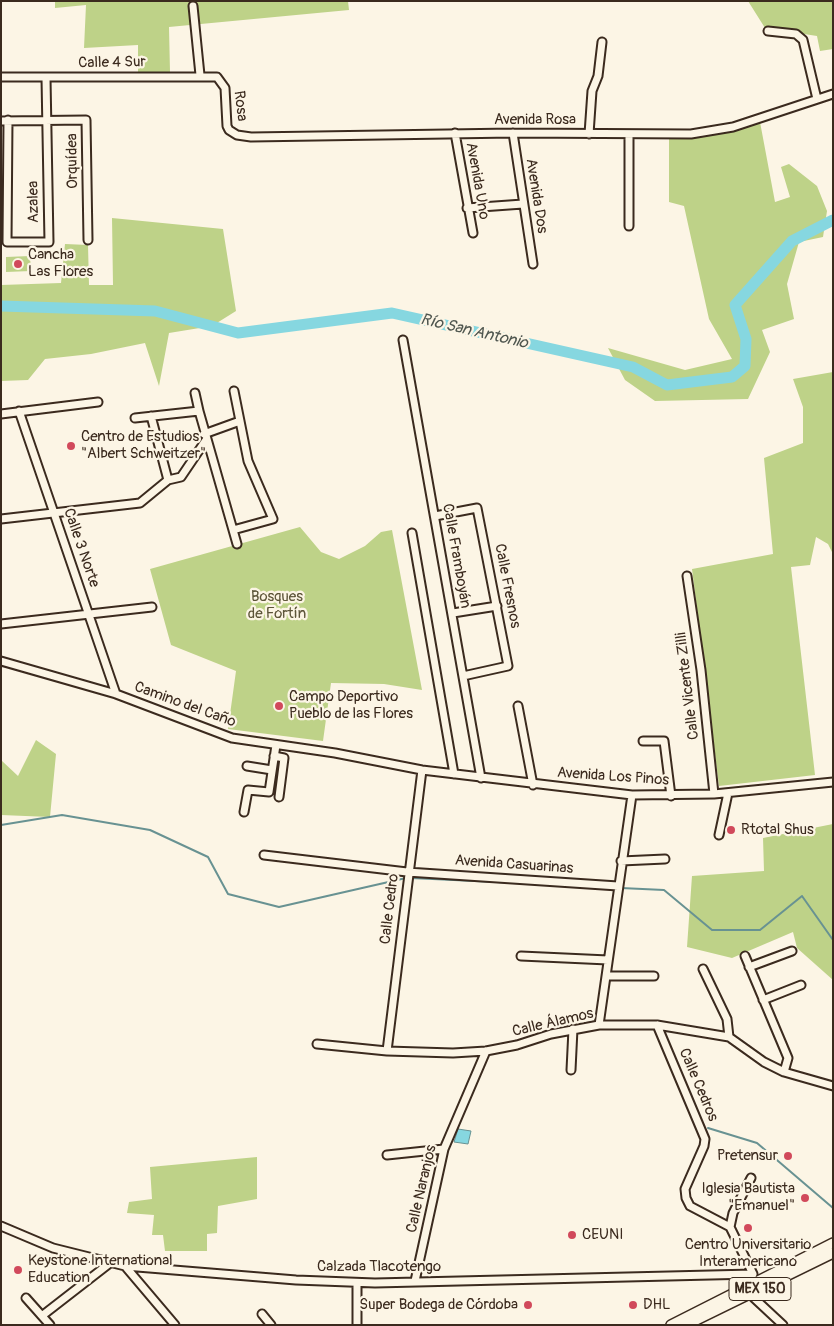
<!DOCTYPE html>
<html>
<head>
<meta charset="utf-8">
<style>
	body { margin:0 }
	#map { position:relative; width:834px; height:1326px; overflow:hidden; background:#fcf5e5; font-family:Pangolin,sans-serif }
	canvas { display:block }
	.frame { position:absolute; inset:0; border:2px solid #3b2a1e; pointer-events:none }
</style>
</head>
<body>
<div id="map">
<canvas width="834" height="1326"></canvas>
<div class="frame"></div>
</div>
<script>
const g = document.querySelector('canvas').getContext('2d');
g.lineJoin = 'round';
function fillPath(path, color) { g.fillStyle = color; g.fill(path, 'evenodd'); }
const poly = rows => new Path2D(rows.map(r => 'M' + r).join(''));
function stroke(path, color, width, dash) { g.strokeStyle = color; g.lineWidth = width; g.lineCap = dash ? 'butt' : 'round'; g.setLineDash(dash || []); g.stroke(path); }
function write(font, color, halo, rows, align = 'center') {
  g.font = font + ' Pangolin,sans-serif'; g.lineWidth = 4.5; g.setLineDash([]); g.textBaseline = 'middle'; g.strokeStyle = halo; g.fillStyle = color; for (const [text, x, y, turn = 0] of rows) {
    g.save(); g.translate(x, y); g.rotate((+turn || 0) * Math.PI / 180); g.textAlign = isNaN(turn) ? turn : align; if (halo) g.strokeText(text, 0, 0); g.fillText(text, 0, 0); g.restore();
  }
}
const green = poly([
	[55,1,348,1,349,10,169,27,170,72,138,72,138,45,84,48,86,5,55,8],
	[748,1,833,1,833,49,820,51,817,36,765,28],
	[760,122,775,202,790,197,781,167,789,164,817,186,827,211,823,237,799,242,787,284,794,319,762,330,770,352,748,399,655,401,625,380,608,348,685,370,732,359,709,319,684,206,669,202,669,138,727,132],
	[112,218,223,229,236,311,212,326,169,333,159,386,145,343,91,354,45,359,28,380,1,381,1,285,61,283,65,244,88,245,89,285,113,285],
	[30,256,31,271,6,272,6,257],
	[833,372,833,554,828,544,816,537,810,565,791,567,815,775,719,786,692,569,773,554,764,458,803,443,803,407,793,379],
	[300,527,321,552,339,559,365,546,381,532,392,530,422,690,384,684,331,683,323,741,228,729,236,671,171,645,150,569],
	[36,740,56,754,50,817,1,815,1,760,18,776],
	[833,824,833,980,797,948,793,932,732,958,687,947,692,876,764,871,763,838],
	[257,1157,257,1199,218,1206,217,1233,207,1234,207,1251,165,1251,163,1235,152,1235,154,1215,127,1213,129,1202,152,1199,150,1167]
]);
const water = poly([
	[458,1129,471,1131,468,1144,454,1142,458,1129]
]);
const stream = poly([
	[1,825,62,815,150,830,208,857,228,894,279,907,406,878],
	[411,878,539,884],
	[621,888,664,890,712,930,760,930,802,896,833,940],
	[708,1128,757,1143,833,1208]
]);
const river = poly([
	[1,306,155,311,238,333,392,313,633,367,667,385,732,377,745,366,746,339,735,305,792,241,833,220]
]);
const minor = poly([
	[193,6,200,75],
	[768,31,796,34,803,40,817,99],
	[1,77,217,77,225,88,227,126,229,130,237,135,251,137,513,133,691,134,733,127,833,94],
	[8,120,7,242,49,242,46,78],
	[1,121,86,120,88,240],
	[455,133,473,233],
	[513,133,533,264],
	[589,134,592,91,598,76,602,42],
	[629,134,629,226],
	[467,208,523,204],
	[403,340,481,778],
	[19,411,116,694],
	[199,411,237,544],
	[1,414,98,402],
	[151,416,168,480],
	[135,418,199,411,195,393],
	[204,434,240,421],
	[435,516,477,508,508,666,463,676],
	[1,519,140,503,168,480,181,477,206,440],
	[233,530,273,519,248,461,234,391],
	[412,533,454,774],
	[687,576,701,670,714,794],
	[453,613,497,606],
	[1,624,152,607],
	[1,661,116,694,232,738,335,753,422,770,632,795,714,794,833,782],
	[518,706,533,785],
	[643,741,664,741,671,796],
	[274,756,284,758,279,797],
	[247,766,272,770],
	[244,812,248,790,269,792,276,745],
	[719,835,728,793],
	[264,855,407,872,618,886],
	[621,861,665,859],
	[521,956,608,960],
	[745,956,788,1058,784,1072],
	[749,967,792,951],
	[703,969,727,1019,729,1037],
	[606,976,654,976],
	[763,1000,801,985],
	[599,1025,632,795],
	[657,1025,705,1139,704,1146,685,1189,686,1198,690,1206,730,1227,753,1274],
	[317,1044,387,1051,453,1053,486,1051,517,1045,551,1034,599,1025,657,1025,729,1037,764,1062,784,1072,833,1086],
	[387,1051,422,770],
	[571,1070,573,1029],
	[387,1155,444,1149],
	[1,1226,53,1248,125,1266,296,1280,375,1283,753,1274,749,1283,754,1298,783,1325],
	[730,1227,733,1213,751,1178],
	[125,1266,175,1325],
	[415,1281,444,1149,486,1051],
	[26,1298,50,1325],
	[262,1314,271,1325],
	[43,1315,110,1263],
	[357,1325,357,1283]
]);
const major = poly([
	[671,1325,833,1243],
	[686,1325,833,1253]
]);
const markers = [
	[18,264,5,"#d1495b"],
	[71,446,5,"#d1495b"],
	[279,706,5,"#d1495b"],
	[731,830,5,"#d1495b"],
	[788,1156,5,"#d1495b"],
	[805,1198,5,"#d1495b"],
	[748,1228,5,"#d1495b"],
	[572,1235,5,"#d1495b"],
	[18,1270,5,"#d1495b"],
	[528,1305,5,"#d1495b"],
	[633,1305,5,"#d1495b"]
];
const shields = [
	[760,1289,62]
];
const shieldNames = [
	["MEX 150",760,1289]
];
const streetNames = [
	["Calle 4 Sur",112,63,-1],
	["Rosa",240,106,83],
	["Avenida Rosa",535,120],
	["Orquídea",73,161,-91],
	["Avenida Uno",477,181,80],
	["Avenida Dos",536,196,81],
	["Azalea",34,202,-91],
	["Calle 3 Norte",81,548,71],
	["Calle Framboyán",456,556,80],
	["Calle Fresnos",507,586,79],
	["Calle Vicente Zilli",688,686,-97],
	["Camino del Caño",185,705,20],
	["Avenida Los Pinos",613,777,4],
	["Avenida Casuarinas",514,865,4],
	["Calle Cedro",390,909,-83],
	["Calle Álamos",553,1023,-13],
	["Calle Cedros",698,1085,67],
	["Calle Naranjos",422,1189,-77],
	["Calzada Tlacotengo",379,1267]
];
const poiNames = [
	["Cancha",28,255],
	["Las Flores",28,272],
	["Centro de Estudios",81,437],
	["\"Albert Schweitzer\"",81,454],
	["Campo Deportivo",289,697],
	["Pueblo de las Flores",289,714],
	["Rtotal Shus",741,830],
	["Pretensur",778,1156,"right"],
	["Iglesia Bautista",795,1189,"right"],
	["\"Emanuel\"",795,1206,"right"],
	["CEUNI",582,1235],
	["Centro Universitario",748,1245,"center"],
	["Interamericano",748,1262,"center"],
	["Keystone International",28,1261],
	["Education",28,1278],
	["Super Bodega de Córdoba",518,1305,"right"],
	["DHL",643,1305]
];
const parkNames = [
	["Bosques",277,597],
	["de Fortín",277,614]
];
const waterNames = [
	["Río San Antonio",474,332,13]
];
fillPath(green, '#bed288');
fillPath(water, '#86d7e0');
stroke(water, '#689292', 1);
stroke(stream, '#689292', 2);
stroke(river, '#86d7e0', 11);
stroke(minor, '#3b2a1e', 11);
stroke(major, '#3b2a1e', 12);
stroke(minor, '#fcf5e5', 7);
stroke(major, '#fcf5e5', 9);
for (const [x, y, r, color] of markers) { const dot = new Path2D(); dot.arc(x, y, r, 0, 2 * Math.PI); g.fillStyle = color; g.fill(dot); stroke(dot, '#fcf5e5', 2); }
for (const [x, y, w] of shields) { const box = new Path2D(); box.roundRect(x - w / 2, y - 11.5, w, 23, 4); g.fillStyle = '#fcf5e5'; g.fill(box); stroke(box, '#3b2a1e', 1); }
write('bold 14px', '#3b2a1e', null, shieldNames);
write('15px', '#3b2a1e', '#fcf5e5', streetNames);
write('15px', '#3b2a1e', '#fcf5e5', poiNames, 'left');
write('15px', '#5c5438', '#fcf5e5', parkNames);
write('italic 16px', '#4e554e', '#fcf5e5', waterNames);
</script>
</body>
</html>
